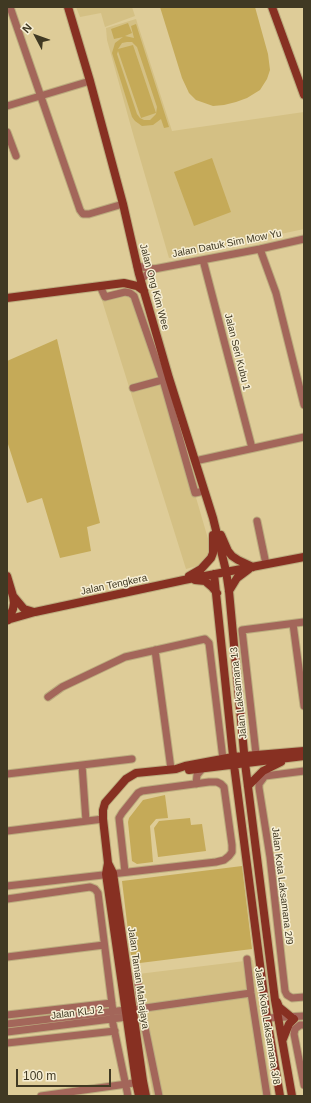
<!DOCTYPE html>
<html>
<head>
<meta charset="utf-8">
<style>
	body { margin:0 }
	#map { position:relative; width:311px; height:1103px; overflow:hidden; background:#decc98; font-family:Helvetica,sans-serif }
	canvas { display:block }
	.frame { position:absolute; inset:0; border:8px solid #403923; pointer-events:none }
	.north { position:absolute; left:16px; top:16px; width:40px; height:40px; -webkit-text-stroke:3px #f6eed4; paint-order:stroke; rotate:311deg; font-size:11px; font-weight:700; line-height:16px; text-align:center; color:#403923 }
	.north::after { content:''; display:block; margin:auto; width:14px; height:18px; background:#403923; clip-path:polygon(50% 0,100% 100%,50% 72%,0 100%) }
	.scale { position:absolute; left:16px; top:1069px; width:95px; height:18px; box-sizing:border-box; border:2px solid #403923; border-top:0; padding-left:5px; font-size:12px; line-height:14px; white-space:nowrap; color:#403923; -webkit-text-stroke:3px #f6eed4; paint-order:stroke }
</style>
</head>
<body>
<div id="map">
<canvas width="311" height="1103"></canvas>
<div class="frame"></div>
<div class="north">N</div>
<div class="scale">100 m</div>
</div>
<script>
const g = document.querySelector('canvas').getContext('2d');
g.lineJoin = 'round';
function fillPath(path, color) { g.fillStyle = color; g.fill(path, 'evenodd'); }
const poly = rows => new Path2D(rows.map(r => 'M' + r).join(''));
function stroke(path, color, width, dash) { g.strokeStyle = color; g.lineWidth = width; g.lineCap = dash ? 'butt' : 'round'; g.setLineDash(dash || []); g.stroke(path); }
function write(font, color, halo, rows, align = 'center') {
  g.font = font + ' Helvetica,sans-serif'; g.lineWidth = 3; g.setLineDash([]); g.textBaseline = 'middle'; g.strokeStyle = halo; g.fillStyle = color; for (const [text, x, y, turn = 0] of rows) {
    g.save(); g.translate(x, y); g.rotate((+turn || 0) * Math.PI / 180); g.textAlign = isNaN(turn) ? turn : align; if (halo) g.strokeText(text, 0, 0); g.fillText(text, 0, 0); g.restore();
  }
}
const built = poly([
	[76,7,132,7,135,16,105,27,101,13,80,17],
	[136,19,172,131,304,112,304,229,169,258,133,134,107,40,106,28],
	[127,287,136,292,211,549,204,564,186,569,100,294],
	[253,960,272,1096,153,1096,130,975]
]);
const green = poly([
	[160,7,255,7,268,54,270,70,267,79,260,90,247,98,236,102,224,105,213,106,196,100,189,93,182,78],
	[128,23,132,33,125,36,134,38,131,26,136,24,169,127,164,128,161,119,153,125,142,126,135,121,132,117,112,53,115,43,123,37,114,39,111,29],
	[127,42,132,42,137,47,157,107,156,114,150,120,144,120,140,118,137,114,117,54,118,51,141,118,156,113,133,45,118,49,122,43],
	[212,158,231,212,194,226,174,172],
	[57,339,100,523,87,527,91,551,60,558,42,498,27,503,7,441,7,361],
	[165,795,168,818,156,819,150,826,153,862,137,864,132,861,128,822,129,818,143,800],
	[190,818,191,825,202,824,206,851,158,857,154,828,159,821],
	[242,866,252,949,132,964,122,881]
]);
const street = poly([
	[10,7,80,210,83,214,89,214,123,204],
	[7,106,90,81],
	[7,132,16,156],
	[260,249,276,293,304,405],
	[203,260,252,448],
	[137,266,154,269,260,249,304,239],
	[141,279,154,269],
	[100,286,105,297,125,292,130,293,134,296,163,380,195,493,204,491],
	[133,388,166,379],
	[195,461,304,437],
	[257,521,266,564],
	[293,624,304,706],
	[155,650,171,769],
	[48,697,62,687,125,657,205,639,209,643,223,759],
	[256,754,242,630,304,622],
	[82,765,86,821],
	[304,771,265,776,259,784,259,788,270,857,285,991,287,995,292,998,304,997],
	[7,774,132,759],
	[196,784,197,775,202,769],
	[7,831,103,819],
	[7,886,216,862,224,860,229,856,232,852,232,845,224,787,221,784,217,782,209,782,142,791,138,793,122,813,119,818,125,872],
	[7,899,90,887,95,889,98,893,113,1012],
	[7,957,104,945],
	[247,959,251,993,267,1096],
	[137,974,141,1008,159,1096],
	[138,1009,251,993],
	[7,1015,112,1003],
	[267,1018,304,1016],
	[112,1019,128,1096],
	[7,1024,126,1010,129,1012],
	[304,1025,300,1025,295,1029,294,1034,304,1085],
	[7,1032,127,1017,129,1012],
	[7,1043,115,1031],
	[41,1096,141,1082]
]);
const secondary = poly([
	[68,7,90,81,123,204,139,274,169,378,213,518,226,571,229,591,245,763,275,1000,292,1096],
	[272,7,304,95],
	[7,298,124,283,137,286,144,291],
	[221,535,228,551,232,556,238,560,253,567],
	[214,574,234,765,267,1018,280,1096],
	[7,576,13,596,14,603,13,609,8,620],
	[189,576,201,569,211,558,213,553,213,535],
	[195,580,205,581,212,587,217,593],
	[229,591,237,578,249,569],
	[14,597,24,609,34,612],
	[7,620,35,612,184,580,304,557],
	[189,770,304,756],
	[248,786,263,771,281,762],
	[108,863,113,873,143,1081,146,1096],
	[277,1002,279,1007,290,1016],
	[283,1039,289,1024,294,1019],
	[139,1096,136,1082,106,874,108,863,103,819,103,810,105,803,126,779,136,773,176,769,185,766,233,757,304,751]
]);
const streetNames = [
	["Jalan Datuk Sim Mow Yu",227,244,-11],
	["Jalan Ong Kim Wee",154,287,75],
	["Jalan Seri Kubu 1",237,352,76],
	["Jalan Tengkera",114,585,-12],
	["Jalan Laksamana 13",239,693,-96],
	["Jalan Kota Laksamana 2/9",282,886,83],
	["Jalan Taman Mahajaya",138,978,82],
	["Jalan KLJ 2",77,1013,-7],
	["Jalan Kota Laksamana 3/8",267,1026,81]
];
fillPath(built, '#d4c084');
fillPath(green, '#c5aa58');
stroke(street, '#bbac7e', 9);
stroke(secondary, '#bbac7e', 10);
stroke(street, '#a3665a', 7);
stroke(secondary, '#873022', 8);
write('10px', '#403923', '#f6eed4', streetNames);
</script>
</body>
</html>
